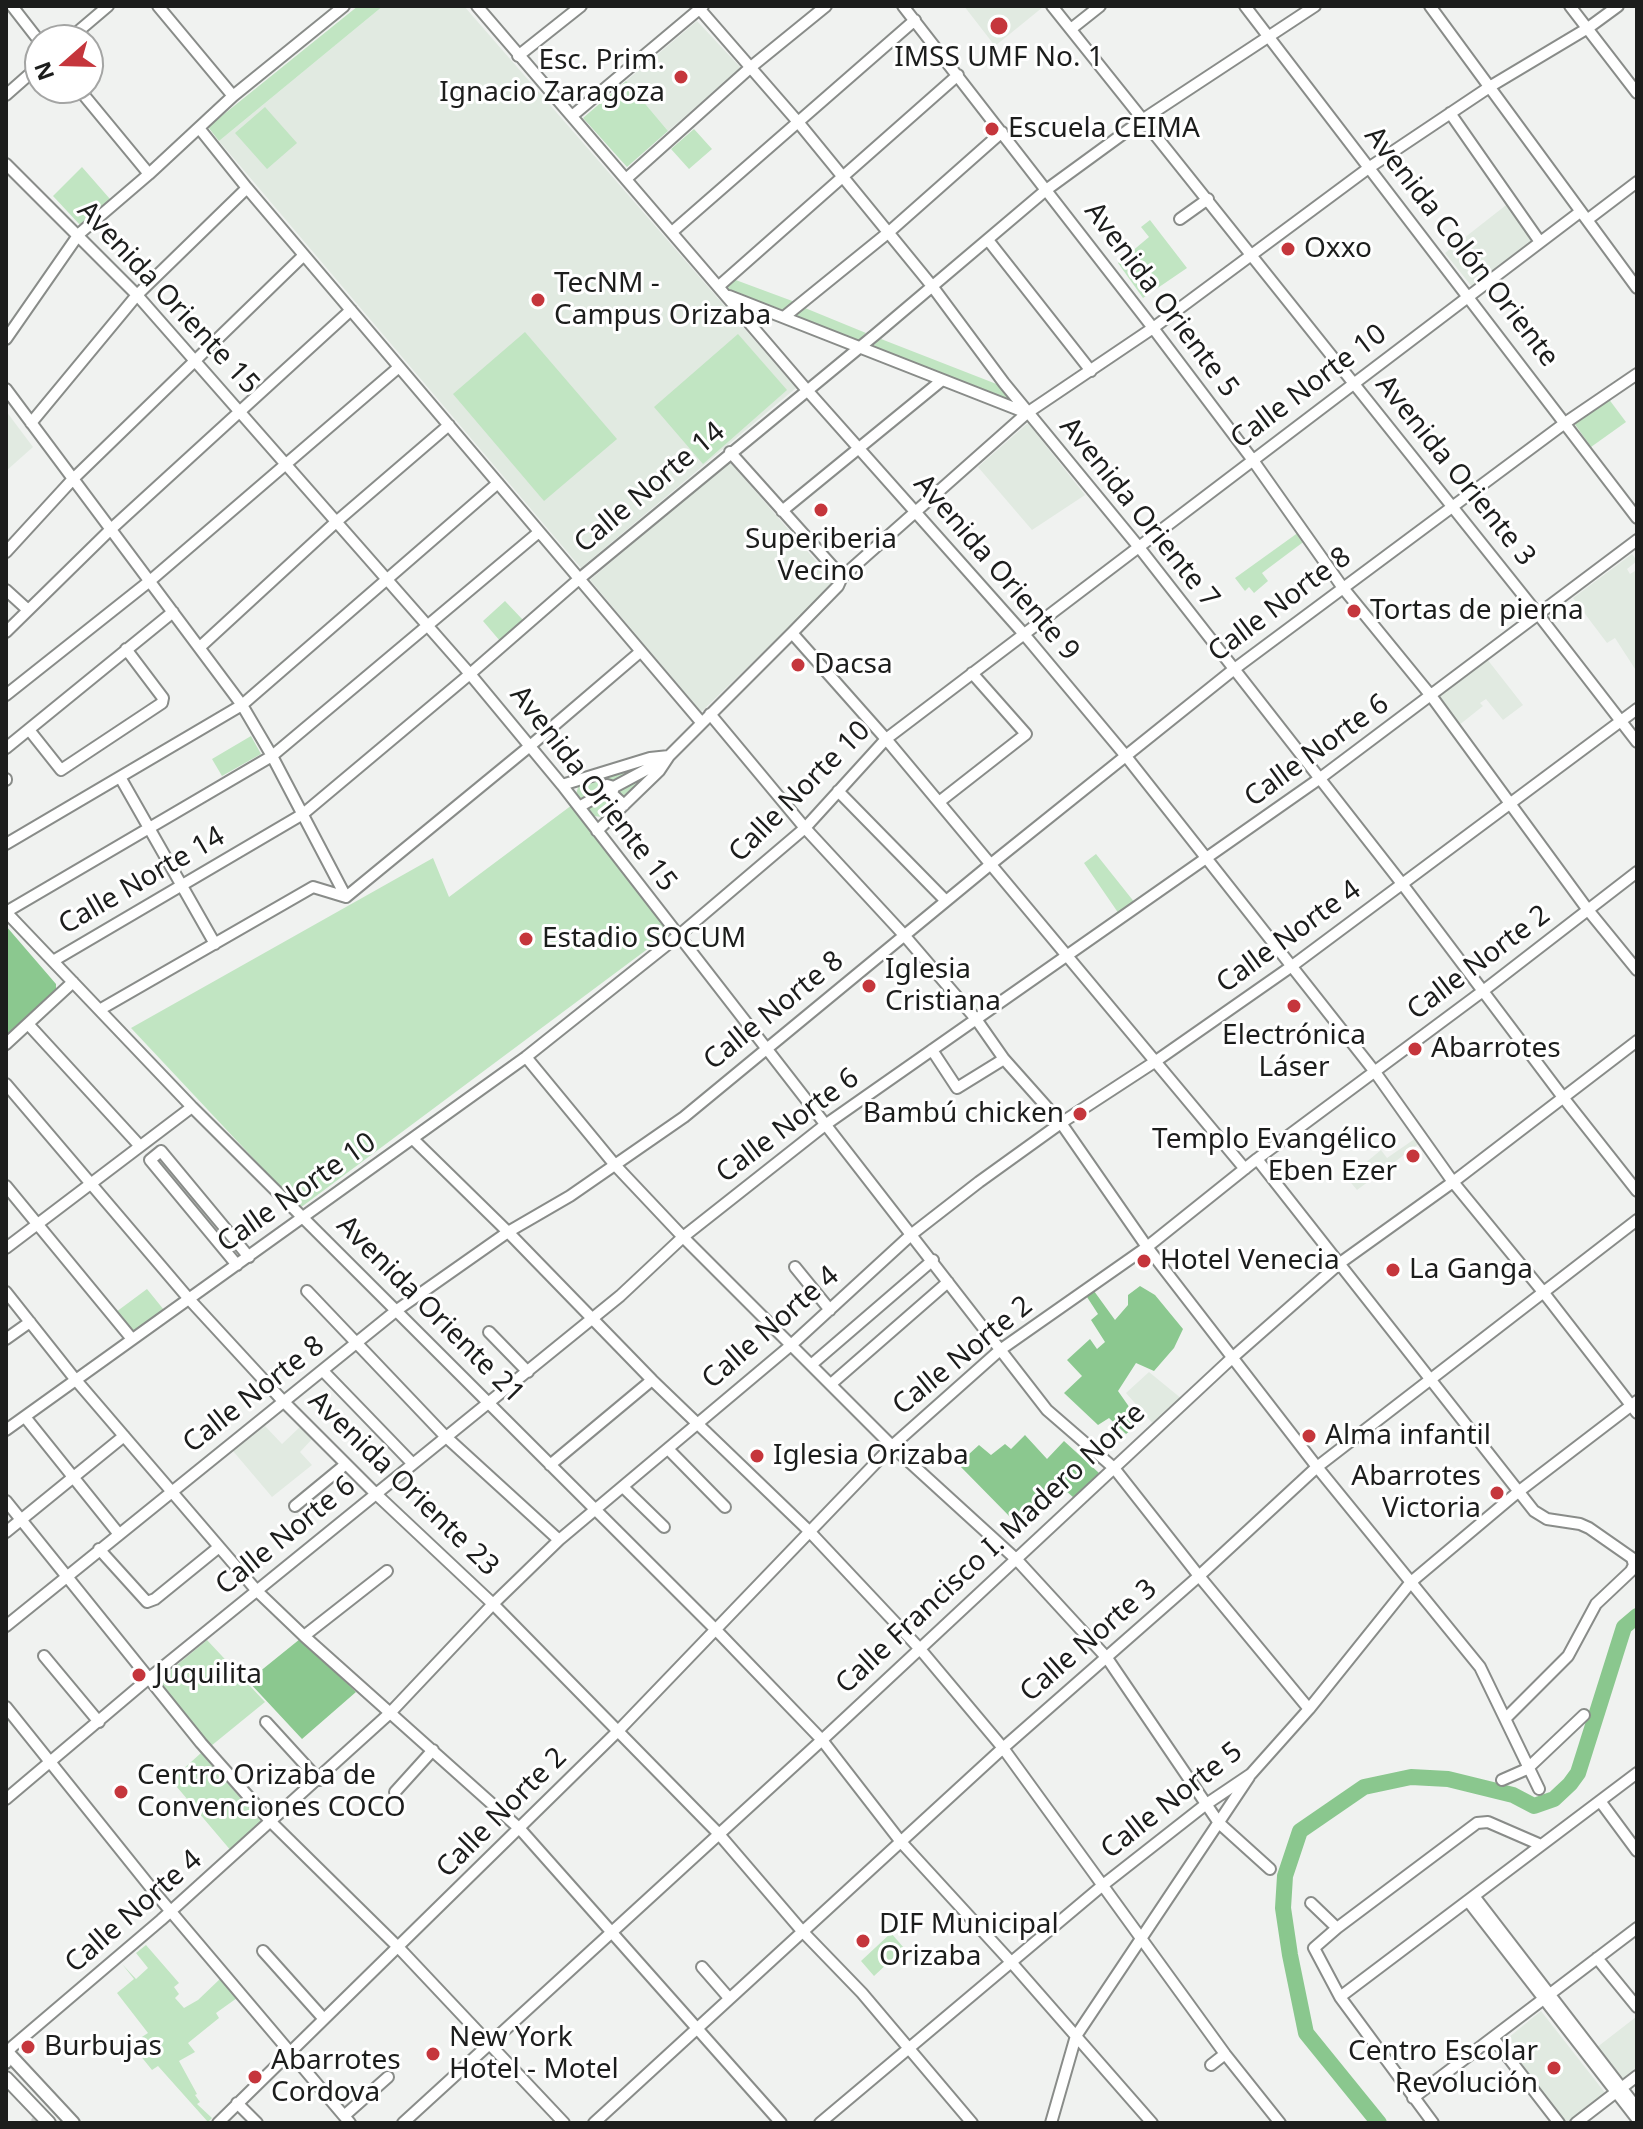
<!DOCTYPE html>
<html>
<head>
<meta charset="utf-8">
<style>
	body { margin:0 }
	#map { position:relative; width:1643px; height:2129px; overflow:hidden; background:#f0f2f0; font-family:"Noto Sans",sans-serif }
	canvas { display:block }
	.frame { position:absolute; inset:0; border:8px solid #1c1d1c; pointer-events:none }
	.north { position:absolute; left:24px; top:24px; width:80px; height:80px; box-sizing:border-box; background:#fff; border:2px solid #a4a5a4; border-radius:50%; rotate:250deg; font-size:22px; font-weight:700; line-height:32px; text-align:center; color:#1c1d1c }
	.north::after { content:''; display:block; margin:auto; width:28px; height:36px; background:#c5363c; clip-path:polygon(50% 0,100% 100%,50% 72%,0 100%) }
</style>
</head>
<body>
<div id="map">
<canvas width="1643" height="2129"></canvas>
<div class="frame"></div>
<div class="north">N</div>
</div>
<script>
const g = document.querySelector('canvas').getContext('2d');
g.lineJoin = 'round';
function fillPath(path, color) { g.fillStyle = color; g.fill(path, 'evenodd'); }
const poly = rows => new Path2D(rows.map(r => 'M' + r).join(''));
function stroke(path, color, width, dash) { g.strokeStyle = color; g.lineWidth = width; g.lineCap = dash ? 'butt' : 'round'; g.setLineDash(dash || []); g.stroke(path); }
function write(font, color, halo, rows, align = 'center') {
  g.font = font + ' "Noto Sans",sans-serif'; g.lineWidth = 6; g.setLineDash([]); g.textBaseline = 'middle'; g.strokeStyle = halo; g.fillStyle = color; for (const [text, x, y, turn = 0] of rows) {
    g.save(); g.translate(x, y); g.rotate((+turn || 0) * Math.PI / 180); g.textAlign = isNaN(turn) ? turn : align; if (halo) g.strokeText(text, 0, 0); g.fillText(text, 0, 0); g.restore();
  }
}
const built = poly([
	[383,6,464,6,796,388,581,568,219,141],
	[964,6,1042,6,1043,7,995,46],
	[697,21,741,68,668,131,626,81],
	[1510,202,1533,234,1533,240,1473,288,1445,253],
	[6,411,33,447,6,471],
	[1028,423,1085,495,1032,530,978,467],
	[729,461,835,583,701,712,590,580],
	[1632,554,1637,561,1627,569,1630,574,1635,571,1637,574,1637,672,1615,638,1607,643,1573,598],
	[1487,659,1523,705,1503,720,1486,699,1480,703,1483,706,1458,726,1437,699],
	[1416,1138,1420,1143,1357,1190,1347,1178,1381,1150,1387,1158],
	[1149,1372,1182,1399,1155,1426,1126,1393],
	[302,1425,314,1437,300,1452,312,1465,272,1497,233,1451,265,1426,282,1444],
	[1541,2011,1606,2094,1569,2123,1565,2123,1503,2042],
	[1636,2017,1637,2067,1621,2080,1596,2048]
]);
const green = poly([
	[358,6,383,6,219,141,208,127],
	[626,81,668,131,627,167,583,118],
	[265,107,297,143,267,169,235,133],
	[694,129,712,149,689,169,671,149],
	[82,167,110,199,80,225,53,196],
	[1150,220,1187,268,1143,298,1118,263,1149,237,1141,227],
	[733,279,795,302,786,311,729,290,727,285],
	[805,308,866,333,856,342,796,316],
	[525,332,617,439,544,501,453,394],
	[738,334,787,390,703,464,654,407],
	[881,339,999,385,1009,401,871,347],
	[1608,398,1626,422,1591,447,1574,423],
	[1299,532,1306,540,1262,573,1268,581,1254,593,1249,587,1245,591,1235,578],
	[505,601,523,620,500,641,483,621],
	[251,736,261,754,222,776,212,759],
	[646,766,648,774,603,817,593,816,576,794,579,784],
	[572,805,669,933,300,1208,131,1028,433,858,449,897],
	[1096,854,1135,903,1119,914,1084,863],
	[147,1289,164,1310,132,1333,116,1312],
	[207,1640,265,1702,211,1746,160,1685,160,1679],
	[201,1753,264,1825,232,1852,171,1780],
	[891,1933,904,1948,874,1976,861,1961],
	[146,1945,179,1983,174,1987,179,1994,175,1998,184,2008,198,2000,221,1978,237,1998,216,2013,219,2018,188,2043,195,2052,179,2061,197,2094,195,2095,200,2102,197,2104,212,2118,208,2122,158,2066,152,2070,131,2044,148,2033,117,1993,134,1979,122,1964,136,1979,148,1968,136,1953]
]);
const forest = poly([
	[6,926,56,984,56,992,6,1036],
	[1140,1286,1155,1295,1183,1329,1174,1348,1154,1371,1136,1363,1118,1391,1132,1411,1129,1415,1137,1425,1126,1434,1109,1418,1098,1425,1064,1393,1082,1376,1067,1360,1090,1339,1097,1349,1105,1342,1091,1320,1098,1314,1087,1297,1094,1291,1115,1320,1128,1305,1128,1295],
	[1025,1435,1047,1459,1064,1441,1099,1473,1074,1498,1055,1481,1016,1523,958,1464,979,1445,991,1455,1005,1444,1011,1449],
	[300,1639,356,1692,302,1739,248,1681]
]);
const river = poly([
	[1379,2123,1306,2033,1290,1955,1283,1908,1285,1876,1300,1831,1364,1787,1411,1777,1448,1779,1513,1795,1534,1806,1554,1799,1570,1784,1578,1773,1624,1627,1637,1616]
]);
const minorTunnel = poly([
	[35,2123,37,2120]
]);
const minor = poly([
	[12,6,40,42],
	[158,6,233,96],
	[477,6,806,389,1023,633,1125,755,1375,1072,1453,1182,1544,1293,1637,1413],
	[697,6,798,122,932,286,1004,383,1138,546,1403,885,1562,1096,1637,1191],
	[903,6,1153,328,1252,459,1343,588,1432,697,1588,910,1637,970],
	[1052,6,1538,614,1637,742],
	[1245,6,1637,518],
	[1430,6,1637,288],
	[1570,6,1637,93],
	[1071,29,1100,6],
	[68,40,108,6],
	[518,56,581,6],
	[78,88,149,174],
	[6,95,40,65],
	[1450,113,1540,242],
	[572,116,703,6],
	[199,128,247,188,701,722],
	[6,164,137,295,470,674,562,785,1047,1410,1114,1468,1199,1576,1309,1709],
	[626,179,751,67,826,6],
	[1180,219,1208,199],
	[1587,220,1637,182],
	[672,232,915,20],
	[988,240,1091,371],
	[719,286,958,75],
	[729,296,1027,413],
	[784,317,889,232,1002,132],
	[6,339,79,234,149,174,233,96,344,6],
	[6,389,242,705,272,756,346,897],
	[31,423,137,295,247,188],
	[730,452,842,577],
	[782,511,941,381],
	[6,552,73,479,304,255],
	[6,590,28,610],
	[6,632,110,530,351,310],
	[792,633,886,739,1245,1169],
	[200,647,336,522,449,425],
	[6,695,151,580,399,367],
	[710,714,805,828,904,935,976,1019,1004,1059,1061,1123,1147,1247,1317,1467,1480,1667,1539,1789],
	[30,731,61,770,162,703,163,698,126,649],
	[6,748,173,612],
	[120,777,215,944],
	[6,779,6,780],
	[562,785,650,758,669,756],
	[614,787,655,765],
	[838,791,946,901],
	[612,794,614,787,607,785,605,792,612,794,624,805],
	[939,802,1026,734,972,673],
	[579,807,605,792],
	[597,831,659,771,669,756,792,633,838,586,842,577,1027,413,1153,328,1370,167,1491,86,1588,28,1618,6],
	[6,844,242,705,498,483],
	[6,912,192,1107,717,1631,822,1740,901,1842,1011,1962,1152,2123],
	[6,912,272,756,539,532],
	[53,961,303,814,470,674,579,579,876,334,1046,190,1142,120,1315,6],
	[101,1009,313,887,346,897,530,746,640,652],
	[28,1024,139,1145],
	[6,1044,73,982],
	[932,1050,957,1088,1004,1059],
	[526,1057,615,1165,683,1237,892,1446,1017,1560,1107,1658,1219,1823,1270,1869],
	[6,1084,189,1299,283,1401,376,1494,493,1604,718,1833,802,1931,862,1993,972,2123],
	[414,1140,508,1232,652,1380,809,1531,920,1649,1003,1748,1225,2054,1280,2123],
	[1257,1159,1534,1511,1547,1519,1580,1524,1589,1528,1632,1558,1634,1565,1631,1571,1596,1604,1568,1656,1506,1718],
	[6,1186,132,1339],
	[6,1248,192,1107],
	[237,1265,150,1160,161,1151,249,1257],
	[795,1267,830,1310],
	[307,1291,445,1436,559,1540],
	[6,1292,75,1379,257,1591,304,1636,520,1829,781,2123],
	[489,1332,528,1372],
	[6,1339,30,1322],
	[811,1365,933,1260],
	[323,1371,412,1463],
	[831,1384,948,1282],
	[25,1417,118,1533],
	[6,1430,526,1057,678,936,805,828,886,739,1580,212],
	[669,1450,725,1507],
	[550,1465,652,1380],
	[623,1487,664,1527],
	[6,1501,201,1743,272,1823,399,1948,564,2123],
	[295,1506,346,1464],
	[6,1532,124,1436],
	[99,1549,147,1602,155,1599,219,1547],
	[6,1626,397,1310,508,1232,570,1196,684,1117,991,864,1233,670,1565,423,1637,374],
	[304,1636,387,1571],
	[44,1656,99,1722],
	[6,1707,156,1894,350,2123],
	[266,1722,319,1780],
	[1502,1780,1527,1769,1584,1715],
	[395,1792,433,1750],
	[6,1799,148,1679,620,1296,683,1237,825,1125,1319,779,1637,540],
	[1600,1801,1637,1851],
	[1474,1896,1637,2108],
	[1468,1901,1637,2119],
	[1311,1903,1337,1928],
	[263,1951,323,2018],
	[1597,1958,1637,2007],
	[702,1967,729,1998],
	[1340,1997,1637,1773],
	[1494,2039,1559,2123],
	[6,2063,7,2052,13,2046,161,1920,390,1713,493,1604,559,1540,790,1346,912,1234,979,1182,1061,1123,1156,1061,1292,966,1637,709],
	[1211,2065,1225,2054],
	[1413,2098,1637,1928],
	[237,2103,257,2123],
	[344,2116,388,2077],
	[218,2123,619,1730,892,1446,1000,1350,1147,1247,1257,1159,1483,991,1637,872],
	[403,2123,822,1740,1232,1358,1340,1263,1453,1182,1637,1041],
	[594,2123,1003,1748,1199,1576,1317,1467,1637,1220],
	[820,2123,1103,1885,1205,1805,1251,1774,1309,1709,1411,1582,1518,1492,1637,1401],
	[1051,2123,1076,2036,1249,1777],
	[1433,2123,1340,1997,1314,1948,1337,1928,1477,1823,1488,1822,1541,1845],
	[1576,2123,1637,2076]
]);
const major = poly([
	[6,2051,73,2123],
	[6,2078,49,2123]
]);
const markers = [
	[999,26,10,"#c5363c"],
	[681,77,8,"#c5363c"],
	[992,129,8,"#c5363c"],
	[1288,249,8,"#c5363c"],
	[538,300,8,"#c5363c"],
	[821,510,8,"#c5363c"],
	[1354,611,8,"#c5363c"],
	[798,665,8,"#c5363c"],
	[526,939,8,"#c5363c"],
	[869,986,8,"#c5363c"],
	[1294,1006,8,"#c5363c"],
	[1415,1049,8,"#c5363c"],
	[1080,1114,8,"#c5363c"],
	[1413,1156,8,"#c5363c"],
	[1144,1261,8,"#c5363c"],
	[1393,1270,8,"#c5363c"],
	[1309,1436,8,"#c5363c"],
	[757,1456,8,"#c5363c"],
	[1497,1493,8,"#c5363c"],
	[139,1675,8,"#c5363c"],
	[121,1792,8,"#c5363c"],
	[863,1941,8,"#c5363c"],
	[28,2047,8,"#c5363c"],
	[433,2054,8,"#c5363c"],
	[1554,2068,8,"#c5363c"],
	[255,2077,8,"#c5363c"]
];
const poiNames = [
	["IMSS UMF No. 1",999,58,"center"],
	["Esc. Prim.",665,61,"right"],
	["Ignacio Zaragoza",665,93,"right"],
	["Escuela CEIMA",1008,129],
	["Oxxo",1304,249],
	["TecNM -",554,284],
	["Campus Orizaba",554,316],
	["Superiberia",821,540,"center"],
	["Vecino",821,572,"center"],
	["Tortas de pierna",1370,611],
	["Dacsa",814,665],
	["Estadio SOCUM",542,939],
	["Iglesia",885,970],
	["Cristiana",885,1002],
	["Electrónica",1294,1036,"center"],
	["Láser",1294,1068,"center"],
	["Abarrotes",1431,1049],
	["Bambú chicken",1064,1114,"right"],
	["Templo Evangélico",1397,1140,"right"],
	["Eben Ezer",1397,1172,"right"],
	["Hotel Venecia",1160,1261],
	["La Ganga",1409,1270],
	["Alma infantil",1325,1436],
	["Iglesia Orizaba",773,1456],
	["Abarrotes",1481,1477,"right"],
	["Victoria",1481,1509,"right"],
	["Juquilita",155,1675],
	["Centro Orizaba de",137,1776],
	["Convenciones COCO",137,1808],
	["DIF Municipal",879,1925],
	["Orizaba",879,1957],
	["New York",449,2038],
	["Hotel - Motel",449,2070],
	["Burbujas",44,2047],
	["Centro Escolar",1538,2052,"right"],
	["Revolución",1538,2084,"right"],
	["Abarrotes",271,2061],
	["Cordova",271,2093]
];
const streetNames = [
	["Avenida Colón Oriente",1461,247,52],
	["Avenida Oriente 15",168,298,47],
	["Avenida Oriente 5",1161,300,53],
	["Calle Norte 10",1309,387,-37],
	["Avenida Oriente 3",1455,471,51],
	["Calle Norte 14",650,488,-40],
	["Avenida Oriente 7",1139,513,51],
	["Avenida Oriente 9",996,568,49],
	["Calle Norte 8",1280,605,-37],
	["Calle Norte 6",1317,751,-36],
	["Avenida Oriente 15",593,789,52],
	["Calle Norte 10",800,792,-45],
	["Calle Norte 14",142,881,-30],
	["Calle Norte 4",1289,937,-36],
	["Calle Norte 2",1479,963,-37],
	["Calle Norte 8",774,1011,-39],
	["Calle Norte 6",788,1126,-37],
	["Calle Norte 10",297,1193,-35],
	["Avenida Oriente 21",430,1310,45],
	["Calle Norte 4",771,1328,-41],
	["Calle Norte 2",963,1356,-39],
	["Calle Norte 8",254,1395,-38],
	["Avenida Oriente 23",403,1484,44],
	["Calle Norte 6",286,1536,-39],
	["Calle Francisco I. Madero Norte",991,1549,-43],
	["Calle Norte 3",1089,1641,-41],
	["Calle Norte 5",1172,1801,-38],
	["Calle Norte 2",502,1813,-45],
	["Calle Norte 4",134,1912,-41]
];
fillPath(built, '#e1eae1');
fillPath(green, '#c1e5c2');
fillPath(forest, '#8bc88f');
stroke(river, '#8ac78e', 16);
stroke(minorTunnel, '#d0d2d0', 10, [10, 5]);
stroke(minor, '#898c89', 14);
stroke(major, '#898c89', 16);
stroke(minor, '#fff', 10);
stroke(major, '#fff', 12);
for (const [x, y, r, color] of markers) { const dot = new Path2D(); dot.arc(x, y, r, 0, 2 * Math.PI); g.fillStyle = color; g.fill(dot); stroke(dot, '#fff', 3); }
write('28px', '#1c1d1c', '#fff', poiNames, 'left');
write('28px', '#1c1d1c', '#fff', streetNames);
</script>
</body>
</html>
